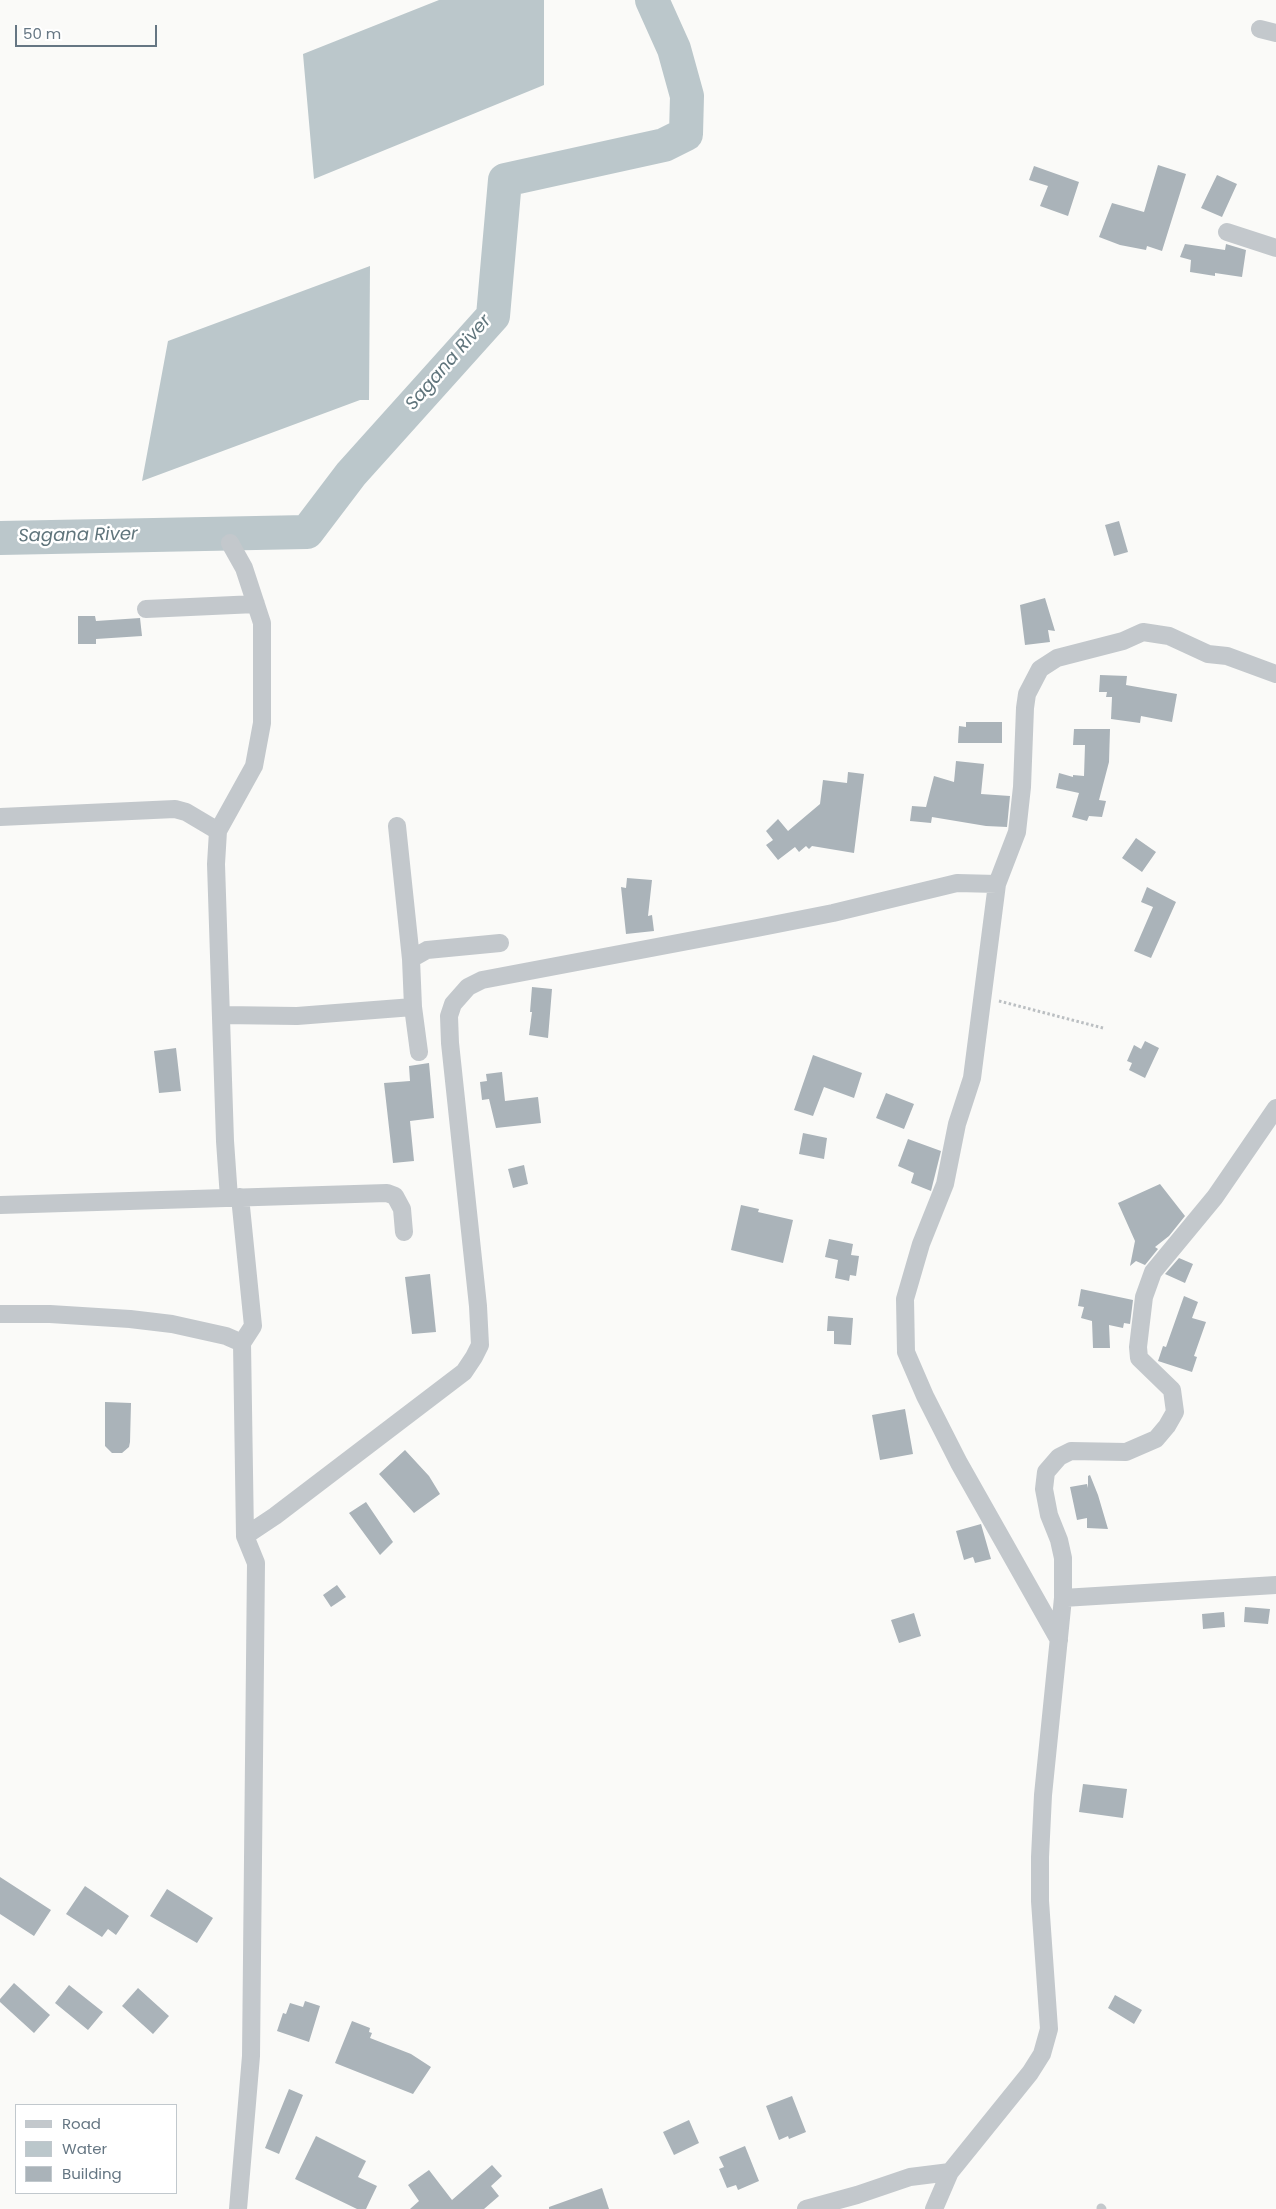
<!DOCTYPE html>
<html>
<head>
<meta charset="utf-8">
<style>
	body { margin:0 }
	#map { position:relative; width:1276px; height:2209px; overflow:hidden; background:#fafaf8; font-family:Poppins,sans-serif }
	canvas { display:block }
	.legend { position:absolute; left:15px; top:2104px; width:162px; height:90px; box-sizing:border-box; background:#fff; border:1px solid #c1c8cd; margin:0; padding:6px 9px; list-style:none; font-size:15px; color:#657683 }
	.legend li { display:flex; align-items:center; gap:10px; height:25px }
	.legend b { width:25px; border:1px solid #c1c8cd }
	.scale { position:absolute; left:15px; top:25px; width:142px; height:22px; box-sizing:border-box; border:2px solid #657683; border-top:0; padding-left:6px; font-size:15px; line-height:18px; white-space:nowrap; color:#657683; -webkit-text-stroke:4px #fff; paint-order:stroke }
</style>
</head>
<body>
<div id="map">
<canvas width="1276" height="2209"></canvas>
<ul class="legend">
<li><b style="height:6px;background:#c3c8cc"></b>Road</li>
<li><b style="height:14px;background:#bbc7cb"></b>Water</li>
<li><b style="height:14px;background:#aab3b9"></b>Building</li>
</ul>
<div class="scale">50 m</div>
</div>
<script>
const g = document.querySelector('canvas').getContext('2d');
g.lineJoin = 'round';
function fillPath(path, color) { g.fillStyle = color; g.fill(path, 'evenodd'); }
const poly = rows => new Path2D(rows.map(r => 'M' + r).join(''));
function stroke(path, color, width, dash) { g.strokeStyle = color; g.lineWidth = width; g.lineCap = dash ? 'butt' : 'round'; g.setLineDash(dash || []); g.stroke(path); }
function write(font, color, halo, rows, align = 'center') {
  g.font = font + ' Poppins,sans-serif'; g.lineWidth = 5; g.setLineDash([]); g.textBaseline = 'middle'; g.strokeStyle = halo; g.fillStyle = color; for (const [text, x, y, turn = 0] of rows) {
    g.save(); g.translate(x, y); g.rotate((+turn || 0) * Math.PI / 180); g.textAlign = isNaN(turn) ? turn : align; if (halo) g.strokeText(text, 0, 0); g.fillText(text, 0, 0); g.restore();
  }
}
const water = poly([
	[439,0,544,0,544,85,314,179,303,54],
	[370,266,369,400,360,400,142,481,168,341]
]);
const river = poly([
	[0,538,307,532,351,474,493,316,505,180,664,145,686,134,687,96,674,49,652,0]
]);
const building = poly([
	[1158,165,1186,174,1162,251,1147,246,1146,250,1120,245,1099,237,1112,203,1144,212],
	[1034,166,1079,182,1068,216,1040,206,1048,186,1029,180],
	[1217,175,1237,184,1222,217,1201,208],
	[1185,244,1225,250,1226,244,1246,250,1242,277,1215,273,1215,276,1190,272,1191,260,1180,257],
	[1119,521,1128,552,1114,556,1105,525],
	[1045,598,1055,631,1048,630,1050,642,1025,645,1020,605],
	[78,616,95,616,96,621,140,618,142,636,96,639,96,644,78,644],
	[1100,675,1127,676,1126,685,1177,694,1172,722,1141,716,1140,723,1111,719,1112,697,1106,697,1107,692,1099,692],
	[966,722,1002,722,1002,743,958,743,959,726,966,727],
	[1074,729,1110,729,1109,762,1099,800,1106,801,1102,817,1089,816,1087,821,1072,817,1079,793,1056,788,1059,773,1073,777,1073,775,1084,776,1085,745,1073,745],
	[956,761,984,764,981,794,1010,796,1007,827,986,826,932,817,931,823,910,821,912,806,926,807,934,776,954,782],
	[848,772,864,774,854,853,812,846,809,849,806,846,799,852,795,847,778,860,766,845,773,840,766,831,778,819,788,831,820,804,823,780,847,783],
	[1136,838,1156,852,1142,872,1122,858],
	[627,878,652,880,648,916,652,915,654,931,626,934,621,887,626,888],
	[1147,887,1176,902,1151,958,1134,951,1153,907,1141,902],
	[532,987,552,989,548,1038,529,1035,532,1012,530,1012],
	[1145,1041,1159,1048,1145,1078,1129,1070,1132,1063,1127,1061,1134,1045,1141,1049],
	[176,1048,181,1091,159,1093,154,1051],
	[813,1055,862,1073,854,1098,824,1087,813,1116,794,1110],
	[429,1063,434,1118,410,1121,414,1161,393,1163,384,1083,410,1081,409,1066],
	[502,1072,505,1101,538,1097,541,1123,496,1128,489,1099,482,1100,480,1082,487,1081,486,1074],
	[886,1093,914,1104,904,1129,876,1118],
	[803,1133,827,1138,824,1159,799,1154],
	[908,1139,941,1151,931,1191,911,1183,914,1173,898,1166],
	[524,1165,528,1184,513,1188,508,1169],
	[1160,1184,1185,1216,1169,1236,1155,1247,1158,1249,1145,1265,1136,1261,1130,1266,1135,1241,1118,1203],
	[741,1205,759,1209,758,1212,793,1220,783,1263,731,1250],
	[829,1239,853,1244,851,1255,859,1256,856,1276,850,1275,849,1281,835,1278,838,1260,825,1257],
	[1179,1258,1193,1264,1185,1283,1165,1274],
	[430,1274,436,1332,412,1334,405,1277],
	[1081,1289,1133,1300,1130,1324,1124,1323,1123,1328,1109,1325,1110,1348,1093,1348,1092,1321,1081,1318,1084,1307,1078,1306],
	[1184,1296,1198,1302,1192,1318,1206,1322,1194,1356,1197,1357,1192,1372,1158,1361,1163,1346,1166,1347],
	[828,1316,853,1318,851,1345,834,1344,834,1331,827,1331],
	[105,1402,131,1403,130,1442,129,1447,122,1453,112,1453,105,1446],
	[905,1409,913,1454,880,1460,872,1415],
	[405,1450,429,1476,440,1494,414,1513,379,1474],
	[1090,1475,1098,1495,1108,1529,1087,1528,1087,1518,1077,1520,1070,1487,1087,1484,1088,1488,1088,1476],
	[366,1502,393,1542,380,1555,349,1513],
	[981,1524,991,1559,975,1563,973,1557,964,1560,956,1531],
	[337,1585,346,1597,331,1607,323,1595],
	[1245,1607,1270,1609,1268,1624,1244,1622],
	[1224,1612,1225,1627,1203,1629,1202,1614],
	[914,1613,921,1636,899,1643,891,1620],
	[1083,1784,1127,1789,1123,1818,1079,1812],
	[0,1877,51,1910,34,1936,0,1914],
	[85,1886,129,1916,116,1935,108,1929,102,1937,66,1914],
	[167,1889,213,1918,197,1943,150,1916],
	[14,1983,50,2015,34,2033,0,2002,0,1999],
	[69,1985,103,2012,88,2030,55,2003],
	[138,1988,169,2016,153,2034,122,2006],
	[1115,1995,1142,2010,1134,2024,1108,2008],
	[305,2001,320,2006,309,2042,277,2031,283,2013,286,2014,290,2003,303,2007],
	[352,2021,370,2028,369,2032,372,2033,370,2038,411,2054,431,2067,413,2094,335,2063],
	[289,2089,303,2095,279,2154,265,2148],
	[792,2096,806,2132,789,2139,788,2136,779,2140,766,2106],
	[689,2120,699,2143,674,2155,663,2132],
	[316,2136,366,2161,358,2177,377,2186,366,2209,357,2209,295,2179],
	[745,2146,759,2181,738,2190,736,2185,727,2188,719,2169,724,2167,719,2157],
	[492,2165,502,2176,491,2186,499,2196,484,2209,410,2209,419,2201,408,2185,429,2170,452,2200],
	[602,2188,609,2209,549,2209,549,2207]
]);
const path = poly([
	[999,1001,1103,1028]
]);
const service = poly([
	[1101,2208,1102,2209]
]);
const minor = poly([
	[1260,29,1276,33],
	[1227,232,1276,248],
	[146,609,256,604],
	[0,817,175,809,186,812,218,831],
	[397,826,411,959,413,1007,419,1052],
	[411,959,427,950,500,943],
	[222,1015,297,1016,413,1007],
	[229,1198,225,1141,216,864,218,831,254,766,262,723,262,623,244,568,230,543],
	[0,1205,387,1193,395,1196,402,1209,404,1232],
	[0,1314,50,1314,130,1319,172,1324,226,1336,242,1343],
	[245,1536,275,1516,464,1372,474,1357,480,1345,478,1306,450,1043,449,1016,453,1004,468,987,482,980,757,928,833,913,957,883,997,884],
	[1063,1598,1276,1585],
	[1059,1640,959,1463,925,1396,906,1352,905,1299,921,1244,945,1184,957,1124,972,1078,997,884,1017,832,1022,787,1025,708,1027,694,1040,669,1057,658,1123,641,1143,632,1169,636,1208,654,1227,656,1276,674],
	[238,2209,251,2056,256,1563,245,1536,242,1343,253,1326,240,1197],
	[806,2209,857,2195,910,2177,950,2172],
	[934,2209,950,2172,1030,2073,1042,2054,1049,2029,1040,1901,1040,1857,1043,1795,1063,1598,1063,1558,1059,1540,1049,1515,1044,1489,1046,1472,1059,1457,1071,1451,1126,1452,1156,1439,1167,1426,1175,1412,1172,1390,1139,1358,1138,1347,1144,1297,1153,1272,1215,1197,1276,1108]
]);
const waterNames = [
	["Sagana River",449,363,-49],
	["Sagana River",78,536,-1]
];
fillPath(water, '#bbc7cb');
stroke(river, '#bbc7cb', 34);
fillPath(building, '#aab3b9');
stroke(path, '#bbbfc2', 3, [2.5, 2.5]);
stroke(service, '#c3c8cc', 9);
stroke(minor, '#c3c8cc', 18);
write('italic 18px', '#60757c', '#fff', waterNames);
</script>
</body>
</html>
